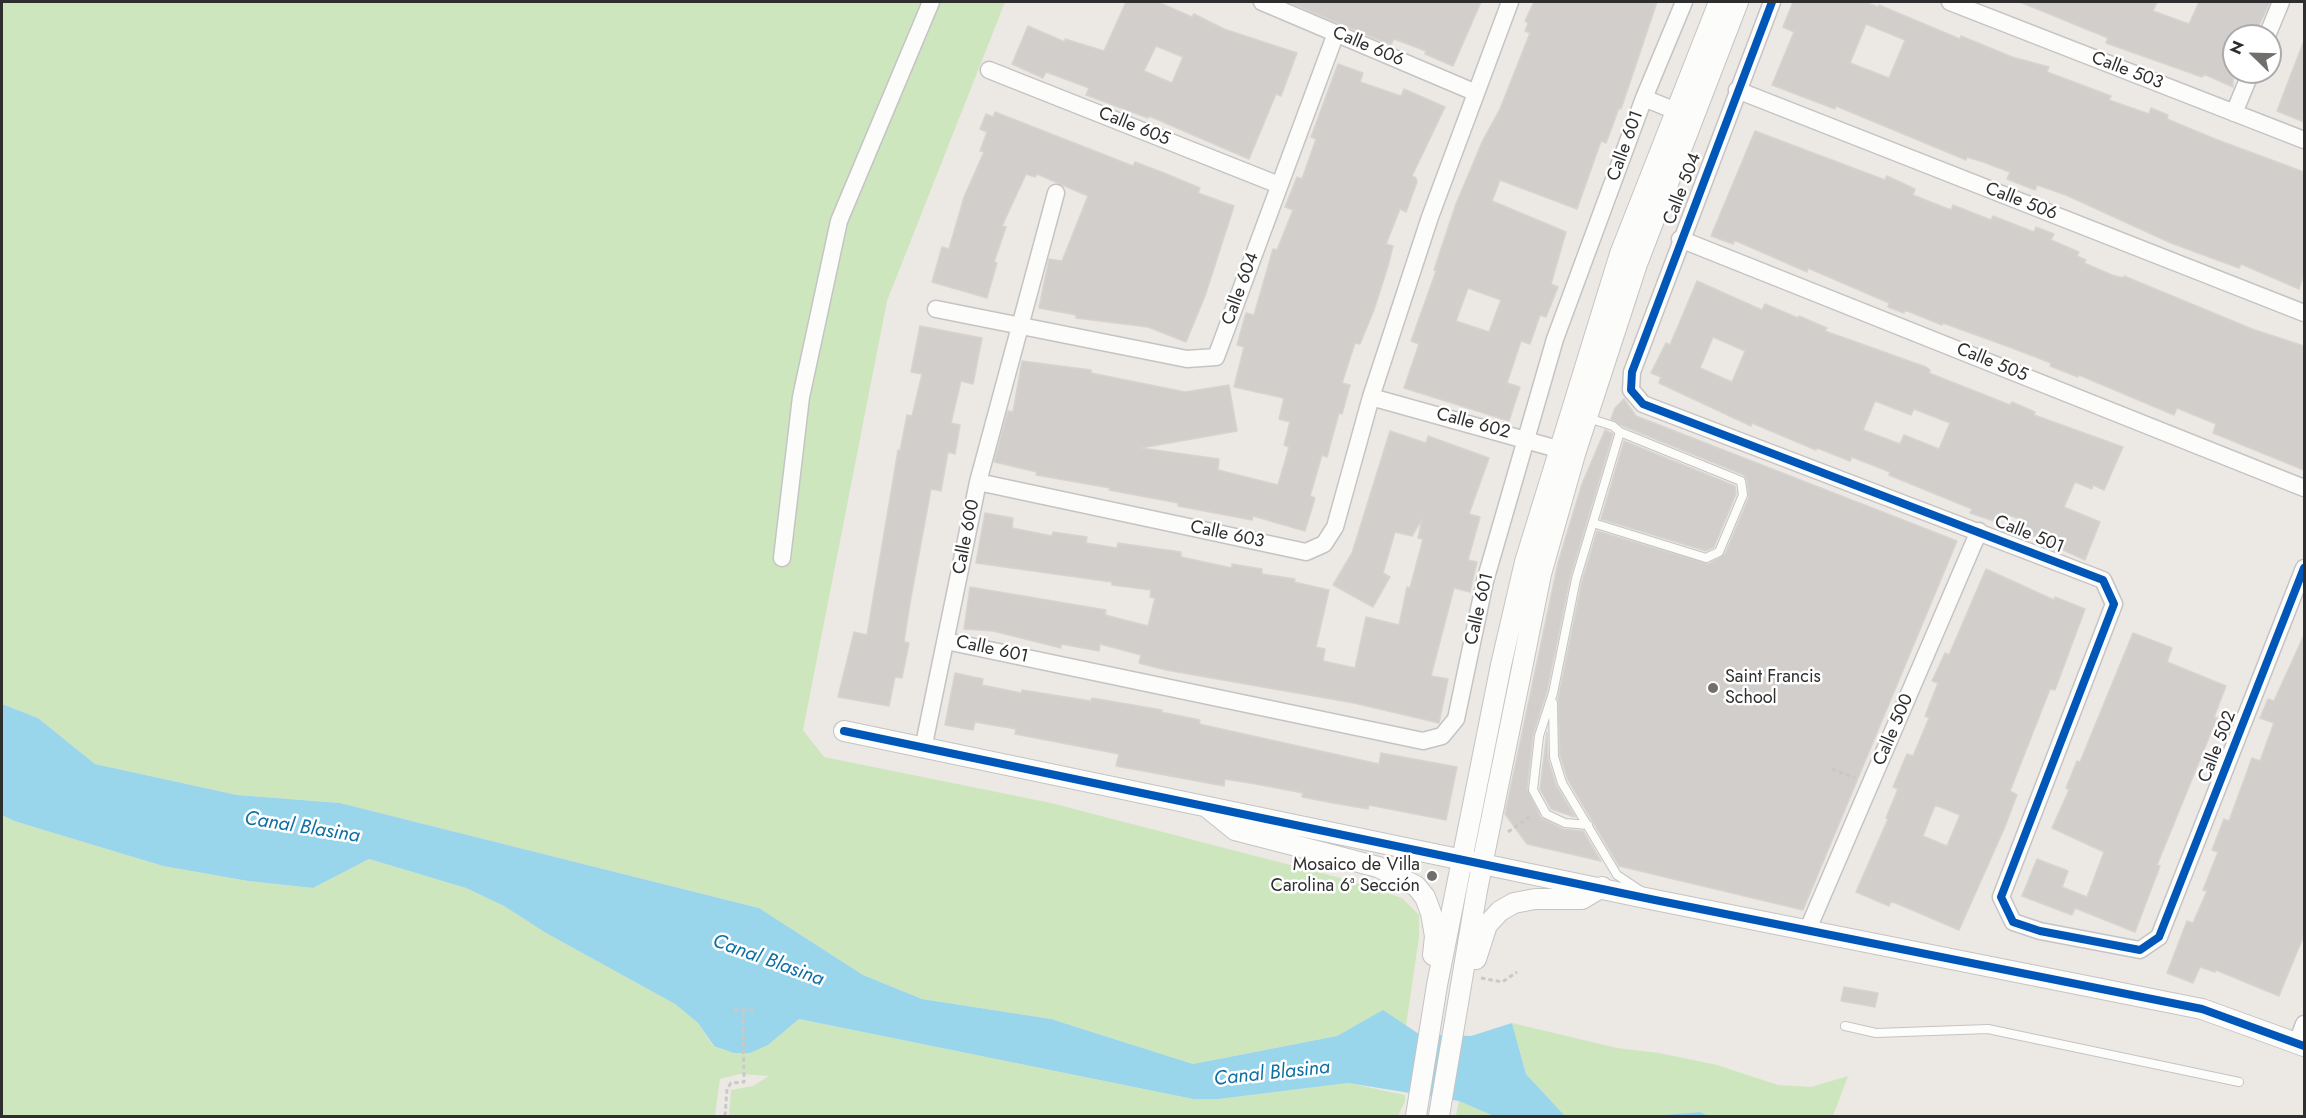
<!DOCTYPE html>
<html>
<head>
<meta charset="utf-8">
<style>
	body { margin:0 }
	#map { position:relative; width:2306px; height:1118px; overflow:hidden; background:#ece8e4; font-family:Jost,sans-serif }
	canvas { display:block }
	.frame { position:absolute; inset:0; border:3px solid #2e2e2e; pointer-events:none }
	.north { position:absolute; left:2222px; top:24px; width:60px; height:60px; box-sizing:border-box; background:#fff; border:2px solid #ababab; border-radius:50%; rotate:293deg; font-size:16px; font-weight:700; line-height:24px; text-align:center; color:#2e2e2e }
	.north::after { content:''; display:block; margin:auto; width:21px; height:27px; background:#706f6e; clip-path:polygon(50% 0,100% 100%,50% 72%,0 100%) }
</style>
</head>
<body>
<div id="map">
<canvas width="2306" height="1118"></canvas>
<div class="frame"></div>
<div class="north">N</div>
</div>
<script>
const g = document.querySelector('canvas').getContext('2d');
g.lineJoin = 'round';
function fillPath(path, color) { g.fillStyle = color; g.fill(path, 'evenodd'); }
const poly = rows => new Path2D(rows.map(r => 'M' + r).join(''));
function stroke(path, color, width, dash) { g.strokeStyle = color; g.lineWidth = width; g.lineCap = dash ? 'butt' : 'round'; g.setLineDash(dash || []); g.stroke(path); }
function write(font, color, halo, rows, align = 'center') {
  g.font = font + ' Jost,sans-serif'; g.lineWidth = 5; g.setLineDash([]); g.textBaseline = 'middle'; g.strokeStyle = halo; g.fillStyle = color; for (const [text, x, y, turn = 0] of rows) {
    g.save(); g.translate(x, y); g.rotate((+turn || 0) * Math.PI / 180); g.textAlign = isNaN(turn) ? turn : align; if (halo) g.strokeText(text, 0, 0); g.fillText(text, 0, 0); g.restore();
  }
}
const green = poly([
	[2,2,1005,2,887,301,803,730,824,757,1051,803,1344,879,1402,898,1419,915,1419,937,1406,1026,1383,1011,1337,1036,1193,1064,1051,1019,922,999,863,975,759,908,340,803,237,795,95,764,38,718,2,704],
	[2,815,14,821,163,866,248,881,313,888,369,859,466,888,504,906,546,933,675,1004,698,1023,713,1046,768,1045,799,1019,1193,1099,1219,1099,1348,1083,1405,1095,1405,1101,1398,1116,729,1116,731,1090,753,1086,769,1076,740,1074,720,1079,715,1116,2,1116],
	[1512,1023,1617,1048,1659,1053,1717,1065,1778,1085,1811,1087,1848,1076,1833,1116,1709,1116,1700,1112,1652,1116,1565,1116,1526,1074],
	[1459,1101,1491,1114,1494,1116,1456,1116]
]);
const water = poly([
	[2,704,38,718,95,764,237,795,340,803,759,908,863,975,922,999,1051,1019,1193,1064,1337,1036,1383,1010,1419,1034,1471,1036,1512,1023,1526,1074,1565,1116,1494,1116,1459,1101,1348,1083,1219,1099,1193,1099,799,1019,768,1045,750,1053,734,1053,714,1046,698,1023,675,1004,546,933,504,906,466,888,369,859,313,888,248,881,163,866,14,821,2,815],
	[1700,1112,1709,1116,1652,1116]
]);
const building = poly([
	[1126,2,1158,2,1192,17,1194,14,1224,29,1297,53,1281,96,1276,94,1249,159,1149,116,1148,118,1086,95,1089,88,1046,72,1043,78,1012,64,1028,26,1065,42,1065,39,1104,51,1126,2],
	[1156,46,1183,57,1172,83,1144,71,1156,46],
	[1288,2,1481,2,1453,66,1425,54,1426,51,1394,39,1391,45,1288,2],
	[1534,2,1657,2,1621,109,1619,108,1606,143,1601,141,1577,209,1500,180,1492,201,1566,232,1551,284,1558,287,1546,317,1540,315,1530,344,1521,341,1507,383,1520,387,1509,421,1404,388,1419,344,1411,341,1436,271,1434,270,1456,204,1483,140,1500,109,1530,33,1525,31,1528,23,1525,21,1534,2],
	[1468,288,1501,300,1489,332,1456,321,1468,288],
	[1793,2,1865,2,1878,7,1879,5,1960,39,1961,36,2012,57,2049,67,2047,72,2111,96,2109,100,2149,114,2151,108,2168,115,2167,119,2215,139,2304,172,2304,274,2299,289,2241,264,2239,268,2171,243,2066,195,2037,185,2035,190,2007,179,2010,172,1983,162,1967,157,1966,160,1836,106,1835,109,1772,85,1794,32,1783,27,1793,2],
	[1866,24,1905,40,1889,78,1850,63,1866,24],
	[2020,2,2157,2,2153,11,2189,24,2199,2,2270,2,2254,36,2234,36,2233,87,2204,74,2202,77,2106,43,2108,38,2020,2],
	[2303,43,2304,43,2304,122,2277,111,2303,43],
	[1338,64,1363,73,1360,82,1401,96,1404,89,1445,107,1412,176,1416,178,1417,182,1406,212,1400,209,1386,244,1393,246,1388,266,1374,310,1360,344,1355,343,1342,383,1350,385,1342,414,1339,413,1327,457,1322,455,1310,496,1315,498,1305,531,1253,516,1252,520,1178,506,1178,503,1109,490,1110,488,1036,475,1037,472,994,462,1008,411,1013,412,1022,361,1091,370,1091,373,1185,392,1229,385,1237,431,1141,448,1219,459,1218,470,1278,485,1289,447,1284,445,1290,422,1279,419,1284,398,1234,387,1244,347,1237,345,1246,313,1254,315,1273,249,1277,250,1293,210,1285,207,1297,177,1302,179,1316,139,1311,137,1338,64],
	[995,112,1133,166,1135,162,1169,175,1200,188,1198,193,1234,206,1205,296,1186,342,1148,327,1076,318,1076,315,1039,308,1049,259,1062,261,1088,196,1037,174,1035,177,1026,174,1002,226,1006,227,994,262,997,263,987,298,932,282,942,247,949,249,964,197,984,152,980,151,987,132,980,129,986,114,993,117,995,112],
	[1755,131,1885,180,1887,176,1915,189,1913,195,1951,210,1953,205,1991,220,1993,216,2034,232,2036,227,2054,234,2051,240,2079,252,2077,256,2086,260,2084,263,2112,275,2123,278,2124,276,2252,329,2304,346,2304,470,2213,433,2216,424,2177,408,2174,415,2079,375,2078,377,2050,366,2051,363,2012,348,1943,323,1942,325,1905,310,1904,313,1888,307,1889,303,1808,268,1807,272,1734,240,1733,244,1711,236,1755,131],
	[1697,281,1762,310,1765,304,1798,318,1799,316,1827,328,1825,331,1926,367,1930,370,1929,373,2010,405,2012,402,2035,412,2034,415,2123,447,2104,490,2093,485,2092,489,2075,482,2064,507,2100,522,2085,560,2022,531,2026,521,2000,512,1997,522,1970,513,1972,509,1889,475,1890,472,1852,457,1850,461,1817,448,1816,450,1752,423,1751,426,1659,383,1661,377,1651,373,1666,343,1670,345,1697,281],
	[1713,337,1745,351,1732,382,1700,368,1713,337],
	[1875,401,1911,415,1914,409,1950,423,1939,449,1904,435,1900,444,1863,430,1875,401],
	[920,326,982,338,973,384,961,381,951,423,960,425,955,454,948,452,941,491,931,489,910,603,904,642,909,643,902,678,895,677,889,706,838,697,854,632,867,635,898,450,900,451,907,415,912,416,922,374,911,372,920,326],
	[1624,399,1636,416,1957,541,1803,910,1619,866,1568,780,1560,756,1558,699,1582,581,1597,531,1708,564,1725,554,1749,497,1747,480,1744,475,1623,426,1611,419,1615,408,1624,399],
	[1605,430,1613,434,1570,578,1547,691,1533,735,1527,789,1541,818,1563,829,1583,831,1601,861,1527,844,1505,814,1558,563,1582,484,1605,430],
	[1390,431,1426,443,1428,436,1489,458,1469,514,1480,517,1468,560,1477,562,1470,592,1454,588,1431,676,1448,679,1439,723,1354,703,1166,670,1139,663,1141,655,1100,644,1099,651,1061,644,1061,648,993,631,964,629,970,587,1106,610,1105,615,1148,626,1155,598,1150,597,1151,590,1112,585,1112,582,976,563,985,513,1013,518,1012,528,1052,536,1053,532,1087,537,1086,543,1117,548,1118,543,1181,552,1181,557,1232,568,1232,564,1262,569,1262,574,1295,579,1294,582,1329,590,1316,647,1325,649,1323,661,1355,668,1366,617,1399,625,1407,587,1410,588,1423,539,1418,538,1422,519,1412,536,1395,532,1383,573,1390,577,1373,607,1333,585,1352,553,1390,431],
	[1624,441,1735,486,1736,494,1714,547,1706,551,1601,519,1624,441],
	[1986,569,2054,600,2055,597,2085,609,2055,690,2050,689,2010,791,2017,795,2004,829,1959,930,1891,901,1889,906,1856,892,1888,819,1886,818,1898,789,1893,787,1907,754,1913,756,1929,718,1925,716,1938,683,1932,681,1945,653,1949,655,1986,569],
	[1935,805,1960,815,1947,846,1923,836,1935,805],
	[2133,633,2172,648,2167,662,2226,686,2214,717,2217,718,2157,865,2160,866,2135,932,2075,908,2072,915,2022,896,2037,859,2068,871,2062,887,2087,897,2104,852,2052,828,2069,790,2066,788,2077,761,2080,762,2133,633],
	[2304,635,2304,935,2279,996,2216,970,2215,972,2200,967,2193,983,2167,973,2187,921,2193,923,2207,891,2203,890,2218,852,2212,850,2224,819,2229,821,2252,758,2260,761,2274,723,2260,718,2268,699,2274,701,2304,635],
	[955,673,983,679,982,685,1021,693,1022,690,1091,701,1092,698,1162,710,1161,712,1200,720,1199,724,1379,764,1381,753,1457,767,1446,820,1369,805,1368,809,1333,803,1302,797,1303,793,1256,784,1225,779,1224,786,1116,766,1119,754,1015,734,1016,729,975,722,973,730,945,725,955,673],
	[1547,732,1548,759,1556,785,1575,817,1551,809,1540,789,1547,732],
	[1844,987,1878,993,1875,1007,1841,1001,1844,987]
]);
const path = poly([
	[1832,769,1855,778],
	[1508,832,1532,815],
	[1481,978,1502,982,1517,972],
	[734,1010,754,1010],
	[725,1116,727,1089,731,1083,744,1082,743,1010]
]);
const service = poly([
	[1585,417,1613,426,1620,432,1576,579,1553,693,1539,736,1533,790,1546,814,1565,823,1588,825],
	[1593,523,1706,558,1719,552,1743,495,1741,481,1620,432],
	[1553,703,1554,757,1562,783,1617,875,1641,891],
	[1845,1026,1876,1033,1988,1029,2239,1082]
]);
const minor = poly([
	[1262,2,1474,92],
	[1772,2,1632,372,1631,390,1643,404,2103,580,2114,604,2001,897,2013,922,2040,931,2140,950,2159,937,2304,568],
	[1950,2,2304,140],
	[2267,36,2281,2],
	[989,70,1279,185],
	[1737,90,2304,313],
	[1644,98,1688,116],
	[2234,113,2251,72],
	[1680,239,2304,488],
	[936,309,1187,359,1216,357,1336,33],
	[1371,397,1572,453],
	[978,482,1306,552,1324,544,1335,527,1371,397,1430,217,1510,2],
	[782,558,801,397,839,221,931,2],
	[946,641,1423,741,1442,736,1456,719,1485,581,1555,339,1644,98,1684,2],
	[923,749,978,482,1056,193],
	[1808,929,1979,531],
	[2297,1043,2304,1024]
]);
const tertiary = poly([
	[844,731,1655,900,2202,1009,2304,1046],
	[1209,809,1235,830,1378,867,1416,886,1425,897,1431,913,1435,936,1433,955],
	[1476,959,1487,925,1500,911,1514,903,1535,899,1582,899,1602,887],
	[1416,1116,1437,985,1501,665,1525,562,1620,254,1719,2],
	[1439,1116,1477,890,1541,574,1575,454,1637,264,1738,2]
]);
const cycleway = poly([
	[1772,2,1632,372,1631,390,1643,404,2103,580,2114,604,2001,897,2013,922,2040,931,2140,950,2159,937,2304,568],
	[844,731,1655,900,2202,1009,2304,1046]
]);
const markers = [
	[1713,688,6,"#706f6e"],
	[1432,876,6,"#706f6e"]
];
const streetNames = [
	["Calle 606",1368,47,23],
	["Calle 503",2127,71,21],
	["Calle 605",1134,127,22],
	["Calle 601",1626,146,-70],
	["Calle 504",1683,189,-69],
	["Calle 506",2021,202,21],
	["Calle 604",1241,289,-70],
	["Calle 505",1992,363,22],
	["Calle 602",1473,424,15],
	["Calle 603",1227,535,12],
	["Calle 501",2029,535,22],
	["Calle 600",967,537,-79],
	["Calle 601",1480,609,-77],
	["Calle 601",992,650,12],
	["Calle 500",1894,730,-67],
	["Calle 502",2218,747,-69]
];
const poiNames = [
	["Saint Francis",1725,678],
	["School",1725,699],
	["Mosaico de Villa",1420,866,"right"],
	["Carolina 6ª Sección",1420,887,"right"]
];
const waterNames = [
	["Canal Blasina",302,828,9],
	["Canal Blasina",768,961,20],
	["Canal Blasina",1272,1074,-6]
];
fillPath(green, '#cee6be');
fillPath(water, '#99d6ec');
fillPath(building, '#d1cecb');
stroke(building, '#d7d4d0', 1.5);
stroke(service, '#c5c4c5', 10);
stroke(minor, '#c5c4c5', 19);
stroke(tertiary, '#c5c4c5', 22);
stroke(path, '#c9c9c8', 3, [4.5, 3]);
stroke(service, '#fcfcfb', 8);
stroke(minor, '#fcfcfb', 16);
stroke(tertiary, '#fcfcfb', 20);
stroke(cycleway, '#0057b8', 8);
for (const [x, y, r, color] of markers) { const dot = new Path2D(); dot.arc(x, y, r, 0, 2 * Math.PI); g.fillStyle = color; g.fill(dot); stroke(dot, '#fff', 2); }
write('18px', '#2e2e2e', '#fff', streetNames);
write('18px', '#2e2e2e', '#fff', poiNames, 'left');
write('italic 20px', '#0d6fa3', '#fff', waterNames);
</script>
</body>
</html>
